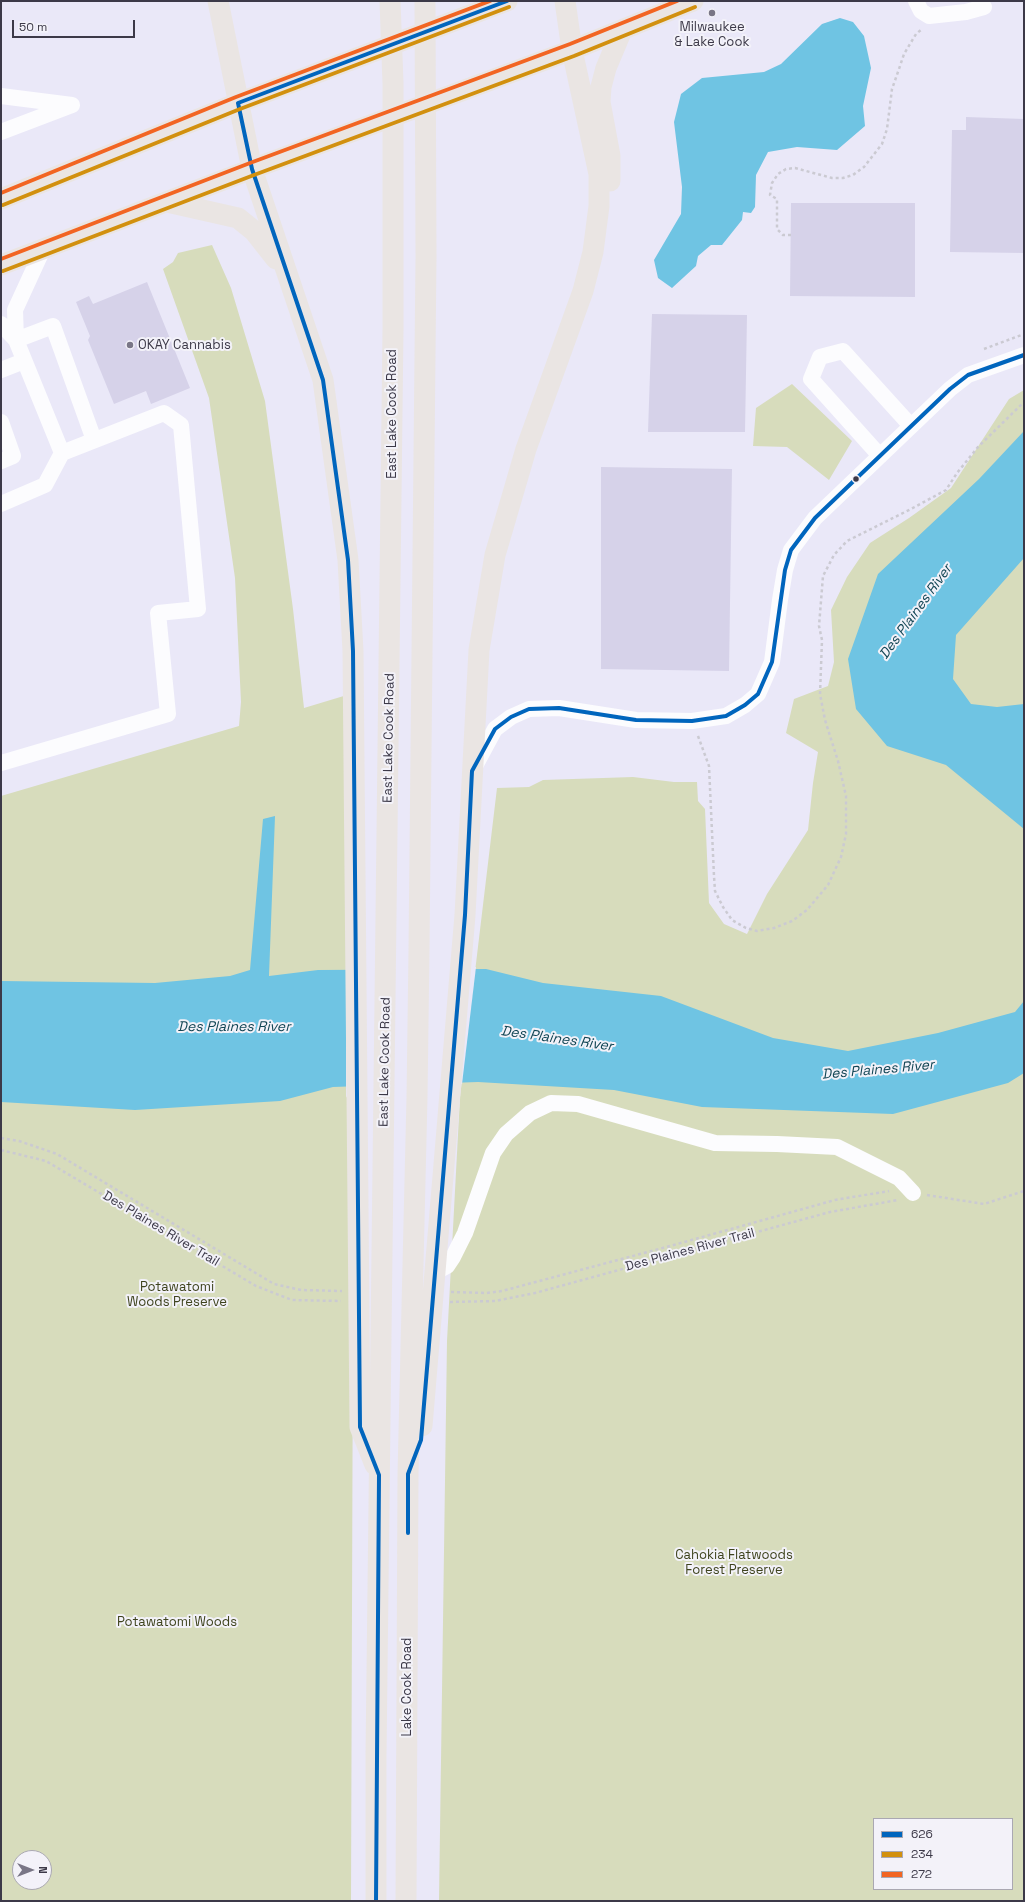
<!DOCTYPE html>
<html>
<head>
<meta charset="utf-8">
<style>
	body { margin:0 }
	#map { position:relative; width:1025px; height:1902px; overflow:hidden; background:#eae8f8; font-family:"Space Grotesk",sans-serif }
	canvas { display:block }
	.frame { position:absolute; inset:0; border:2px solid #3c3948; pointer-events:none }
	.legend { position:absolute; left:873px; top:1818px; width:140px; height:72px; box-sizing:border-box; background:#f3f2f9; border:1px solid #aaa8b2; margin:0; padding:5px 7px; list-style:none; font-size:12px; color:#3c3948 }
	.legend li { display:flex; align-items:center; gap:8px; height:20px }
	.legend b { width:20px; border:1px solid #aaa8b2 }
	.north { position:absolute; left:12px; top:1850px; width:40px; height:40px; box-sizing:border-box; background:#f3f2f9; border:1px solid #aaa8b2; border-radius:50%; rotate:90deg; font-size:11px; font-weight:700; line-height:16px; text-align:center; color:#3c3948 }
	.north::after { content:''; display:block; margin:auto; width:14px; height:18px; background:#797686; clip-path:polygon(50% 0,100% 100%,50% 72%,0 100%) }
	.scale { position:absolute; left:12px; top:20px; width:123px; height:18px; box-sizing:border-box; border:2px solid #3c3948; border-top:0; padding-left:5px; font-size:12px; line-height:14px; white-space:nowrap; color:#3c3948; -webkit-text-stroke:3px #f3f2f9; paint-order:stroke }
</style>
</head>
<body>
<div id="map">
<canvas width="1025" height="1902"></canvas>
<div class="frame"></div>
<ul class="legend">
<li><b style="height:5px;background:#0065bd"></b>626</li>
<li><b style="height:5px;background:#d2900e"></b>234</li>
<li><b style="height:5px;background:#f26522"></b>272</li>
</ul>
<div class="north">N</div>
<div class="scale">50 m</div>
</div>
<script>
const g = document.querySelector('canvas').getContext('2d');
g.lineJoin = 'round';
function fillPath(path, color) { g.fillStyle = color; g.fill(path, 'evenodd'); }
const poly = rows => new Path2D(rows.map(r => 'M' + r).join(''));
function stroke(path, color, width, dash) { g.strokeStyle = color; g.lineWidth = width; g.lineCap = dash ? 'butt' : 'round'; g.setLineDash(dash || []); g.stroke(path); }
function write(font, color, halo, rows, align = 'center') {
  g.font = font + ' "Space Grotesk",sans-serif'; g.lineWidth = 4; g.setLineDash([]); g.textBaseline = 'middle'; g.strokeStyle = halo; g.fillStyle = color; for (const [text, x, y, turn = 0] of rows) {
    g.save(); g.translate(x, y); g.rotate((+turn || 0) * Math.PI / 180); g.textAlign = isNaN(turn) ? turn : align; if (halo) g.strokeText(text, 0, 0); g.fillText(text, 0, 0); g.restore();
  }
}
const green = poly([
	[212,245,231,288,265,401,293,609,304,708,347,695,346,1096,351,1104,353,1314,351,1901,1,1901,1,796,239,726,241,702,235,578,209,398,163,269,173,262,178,253],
	[20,1858,44,1858,44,1882,20,1882],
	[792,384,852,441,829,480,787,447,753,446,756,408],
	[1024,390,1024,1901,439,1901,447,1341,460,1097,497,788,529,787,543,780,633,777,674,782,697,782,698,801,705,809,709,903,724,924,747,934,767,894,808,830,813,783,818,752,786,733,794,699,828,686,834,662,831,610,847,577,870,543,909,518,951,488,1009,399],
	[874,1819,1012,1819,1012,1889,874,1889]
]);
const water = poly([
	[840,18,853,22,864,36,871,68,863,106,865,126,837,150,797,147,768,152,756,175,755,207,751,213,743,212,742,220,722,245,711,245,698,256,696,266,672,288,658,278,654,260,681,214,682,187,674,122,681,94,702,78,764,72,781,64,822,24],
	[1024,431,1024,558,956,635,953,679,971,704,997,707,1024,704,1024,829,946,765,887,746,856,709,848,659,878,574,979,479],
	[275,816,269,976,318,970,486,969,543,983,661,996,773,1038,848,1051,938,1033,1015,1012,1024,1001,1024,1073,1008,1083,893,1114,702,1107,614,1090,478,1082,333,1087,280,1101,135,1110,1,1102,1,981,155,983,230,976,250,970,263,819]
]);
const pier = poly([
	[476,967,462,1084,346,1088,346,968]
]);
const building = poly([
	[966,117,1024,119,1024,253,950,252,952,130,966,130],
	[791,203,915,203,915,297,790,296],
	[147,282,190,388,151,404,146,391,114,404,88,340,90,336,76,302,89,296,93,304],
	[652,314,747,315,745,432,648,432],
	[601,467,732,469,729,671,601,669]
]);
const path = poly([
	[791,235,783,235,777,229,777,199,770,195,772,183,778,174,786,169,795,168,832,178,843,178,853,175,864,167,882,144,887,129,892,89,899,69,904,54,916,34,922,29],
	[984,349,1024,334],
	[698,736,709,766,714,876,715,891,723,907,732,920,746,928,757,931,774,928,792,921,807,910,828,885,841,857,846,834,846,796,838,761,825,720,820,694,822,640,819,626,823,576,834,555,847,541,911,509,946,490,957,473,978,447,1024,402],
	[1,1138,19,1141,57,1154,274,1284,301,1290,342,1291],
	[1,1150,46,1161,256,1286,292,1300,341,1301],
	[927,1195,984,1204,1024,1191],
	[451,1292,487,1293,502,1291,670,1246,835,1200,889,1191],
	[450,1302,495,1301,535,1293,830,1212,898,1200]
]);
const minor = poly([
	[916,1,921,11,929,16,966,12,984,7],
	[1,96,72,105,1,132],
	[1,324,16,340,62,453],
	[16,340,53,326,94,440],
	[16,340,15,310,43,249],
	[1,370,24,361],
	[1,422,13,456,1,461],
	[880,456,811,379,820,357,843,351,911,426],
	[1,504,45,485,62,453,164,413,181,425,198,609,158,613,168,714,1,763],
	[474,768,495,729,511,717,529,709,559,708,636,720,692,721,726,716,745,705,758,694,772,662,780,600,785,570,791,550,815,518,950,389,968,375,1024,355],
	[434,1273,447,1266,453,1257,465,1233,493,1153,506,1134,530,1113,551,1103,578,1104,715,1143,777,1144,837,1147,899,1178,913,1193]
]);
const major = poly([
	[218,1,252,169,323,380,348,560,353,651,360,1427,375,1465],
	[610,181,610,156,600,102,601,87,606,68,622,30],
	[1,199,238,103,507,1],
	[167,202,238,218,254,231,276,259],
	[1,265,252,169,572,50,693,1],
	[422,1426,465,915,479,650,495,555,526,449,583,291,593,252,599,206,599,174,572,50,565,1],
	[376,1901,376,1755,393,329,393,83,390,1],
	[406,1901,408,1474,417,1097,419,950,426,257,425,1]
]);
const bus1 = poly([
	[408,1533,408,1474,421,1440,465,915,472,771,495,729,511,717,529,709,559,708,636,720,692,721,726,716,745,705,758,694,772,662,785,570,791,550,815,518,950,389,968,375,1024,355],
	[376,1901,379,1475,360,1427,353,651,348,560,323,380,252,169,238,103,507,1]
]);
const bus2 = poly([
	[3,205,240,109,509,7],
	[3,271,254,175,574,56,695,7]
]);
const bus3 = poly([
	[1,193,236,97,490,1],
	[1,259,250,163,570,44,677,1]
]);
const markers = [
	[712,13,4,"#797686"],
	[130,345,4,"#797686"],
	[856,479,3.5,"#3c3948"]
];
const poiNames = [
	["Milwaukee",712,27],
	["& Lake Cook",712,42],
	["OKAY Cannabis",138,345,"left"]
];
const streetNames = [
	["East Lake Cook Road",392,414,-90],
	["East Lake Cook Road",389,738,-89],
	["East Lake Cook Road",385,1062,-89],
	["Des Plaines River Trail",161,1229,31],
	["Des Plaines River Trail",690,1250,-15],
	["Lake Cook Road",407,1687,-90]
];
const parkNames = [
	["Potawatomi",177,1287],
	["Woods Preserve",177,1302],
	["Cahokia Flatwoods",734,1555],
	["Forest Preserve",734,1570],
	["Potawatomi Woods",177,1622]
];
const waterNames = [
	["Des Plaines River",916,612,-54],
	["Des Plaines River",234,1027],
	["Des Plaines River",557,1039,8],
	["Des Plaines River",878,1070,-5]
];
fillPath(green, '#d7dcbc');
fillPath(water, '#6fc4e3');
fillPath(pier, '#eae8f8');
fillPath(building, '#d6d2e9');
stroke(path, '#cbcad2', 2.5, [3, 3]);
stroke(minor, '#fcfcfe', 16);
stroke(major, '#eae5e3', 21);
stroke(bus1, '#0065bd', 4);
stroke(bus2, '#d2900e', 4);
stroke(bus3, '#f26522', 4);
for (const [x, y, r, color] of markers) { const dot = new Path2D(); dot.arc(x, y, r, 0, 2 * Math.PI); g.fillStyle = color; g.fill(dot); stroke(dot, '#f3f2f9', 1.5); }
write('13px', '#3c3948', '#f3f2f9', poiNames);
write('13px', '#3c3948', '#f3f2f9', streetNames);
write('13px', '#3e431d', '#f3f2f9', parkNames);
write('italic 14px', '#114554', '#f3f2f9', waterNames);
</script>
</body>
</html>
